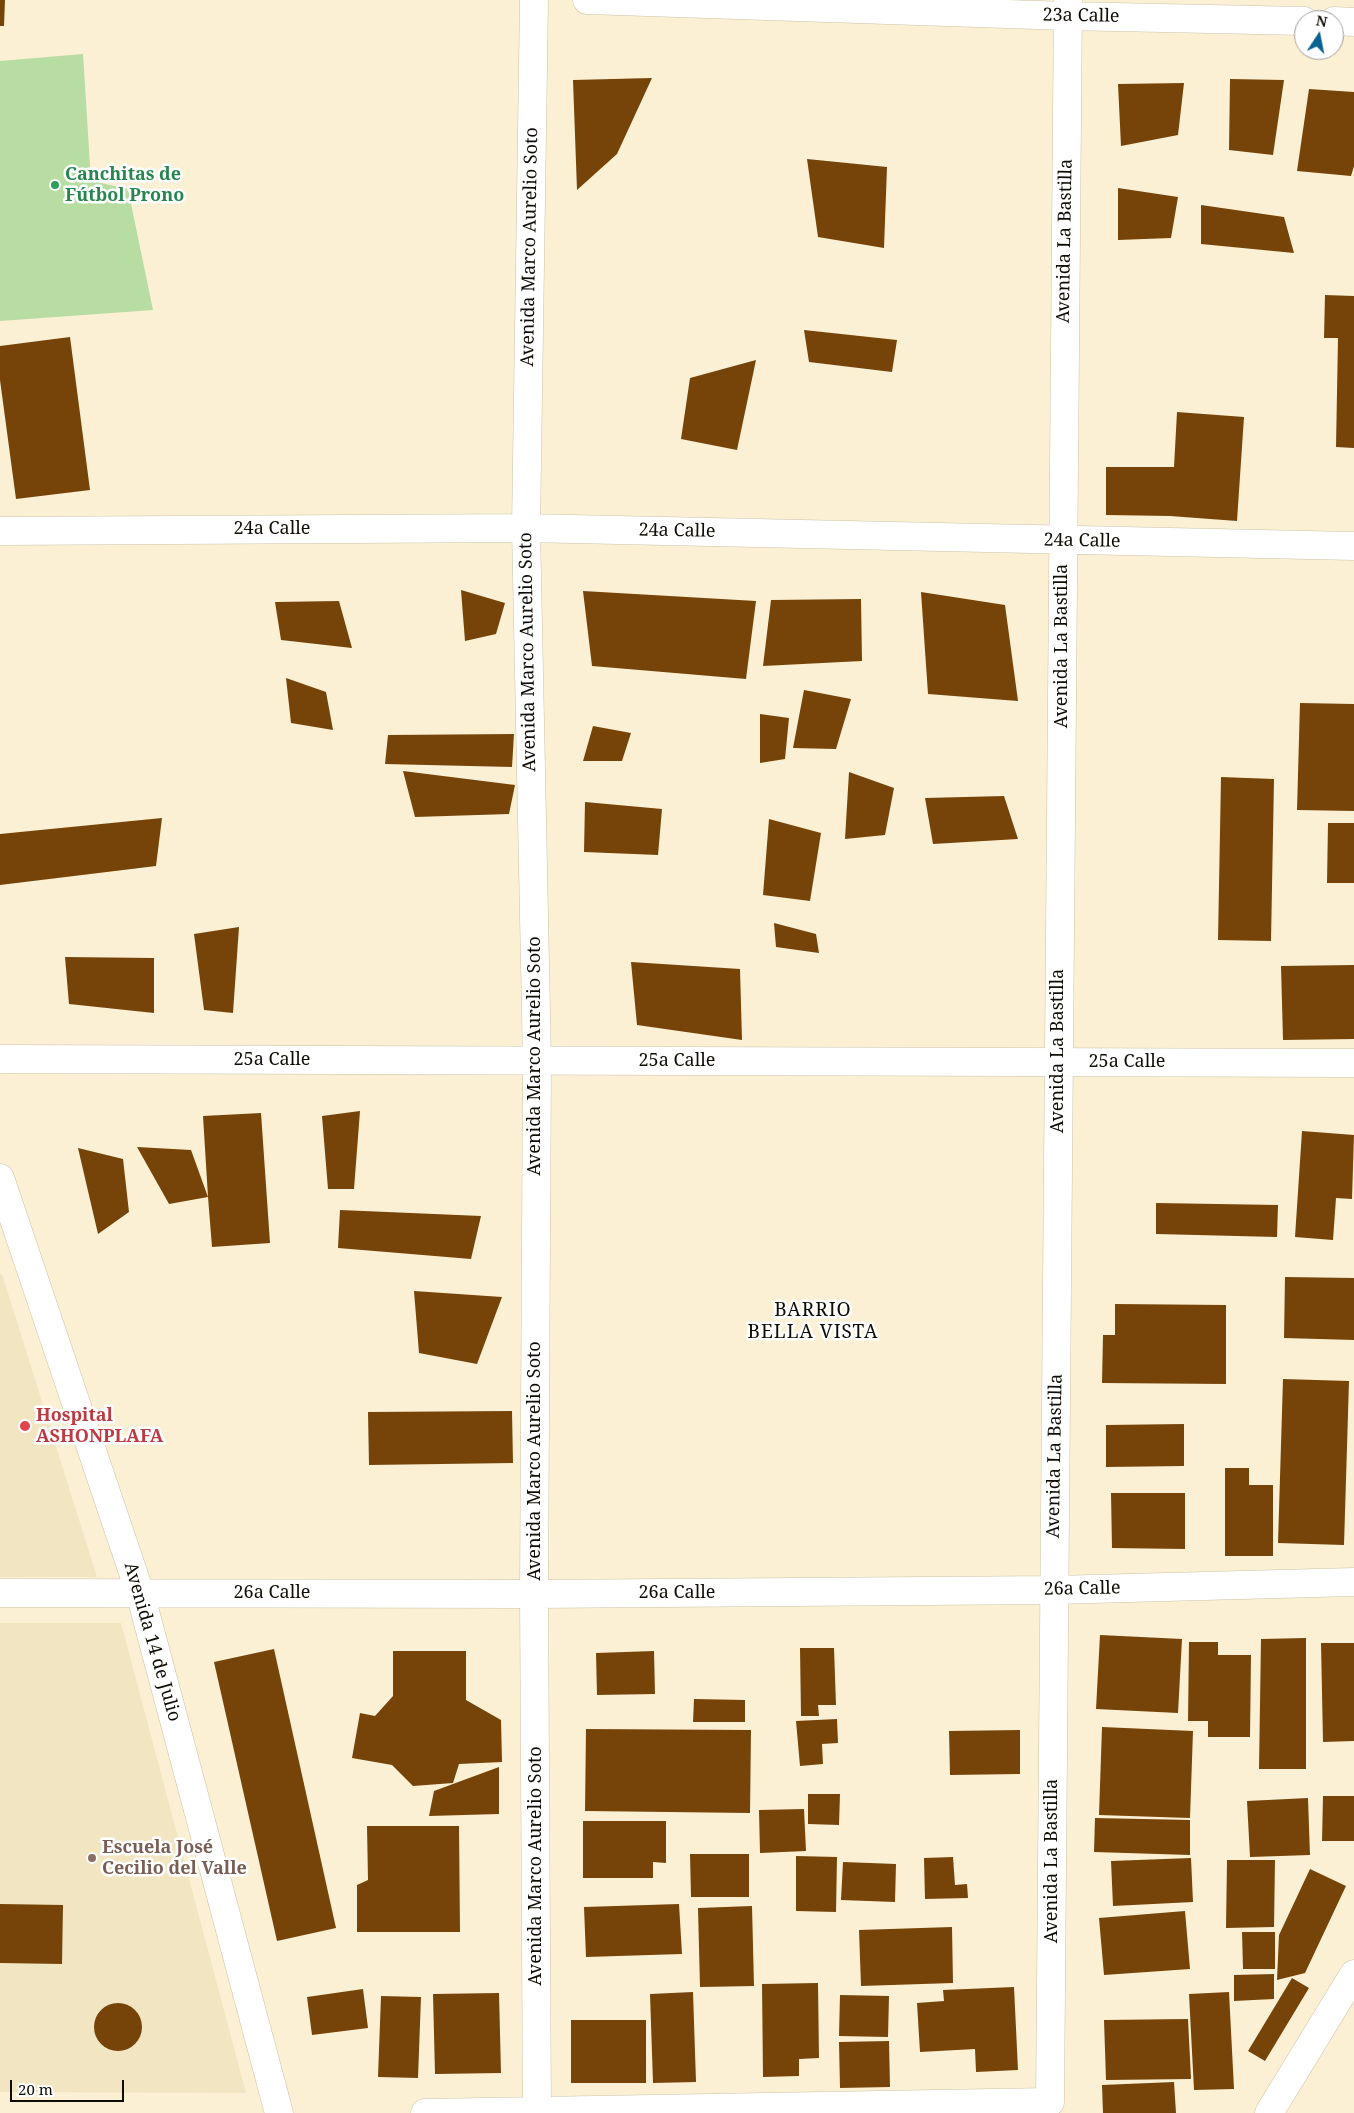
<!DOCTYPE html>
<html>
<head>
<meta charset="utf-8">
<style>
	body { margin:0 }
	#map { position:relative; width:1354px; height:2113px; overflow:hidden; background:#fbf0d4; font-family:"Noto Serif",serif }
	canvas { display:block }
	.north { position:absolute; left:1294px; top:10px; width:50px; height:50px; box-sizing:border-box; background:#fff; border:1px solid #9f9e9b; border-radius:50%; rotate:11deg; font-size:14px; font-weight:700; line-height:20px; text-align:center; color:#0f0c04 }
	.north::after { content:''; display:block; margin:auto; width:18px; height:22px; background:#086393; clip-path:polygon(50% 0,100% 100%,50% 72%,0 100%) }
	.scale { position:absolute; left:10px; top:2080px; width:114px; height:22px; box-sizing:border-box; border:2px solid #0f0c04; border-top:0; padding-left:6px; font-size:15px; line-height:18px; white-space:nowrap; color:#0f0c04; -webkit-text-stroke:4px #fff; paint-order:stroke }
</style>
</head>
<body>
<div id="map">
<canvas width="1354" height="2113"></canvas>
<div class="north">N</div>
<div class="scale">20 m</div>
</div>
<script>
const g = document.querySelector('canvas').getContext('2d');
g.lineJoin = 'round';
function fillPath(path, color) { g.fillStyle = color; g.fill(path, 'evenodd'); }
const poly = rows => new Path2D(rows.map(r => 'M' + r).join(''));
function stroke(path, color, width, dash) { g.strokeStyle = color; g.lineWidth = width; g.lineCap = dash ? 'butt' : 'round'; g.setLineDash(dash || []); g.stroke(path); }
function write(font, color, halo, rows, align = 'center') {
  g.font = font + ' "Noto Serif",serif'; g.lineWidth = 5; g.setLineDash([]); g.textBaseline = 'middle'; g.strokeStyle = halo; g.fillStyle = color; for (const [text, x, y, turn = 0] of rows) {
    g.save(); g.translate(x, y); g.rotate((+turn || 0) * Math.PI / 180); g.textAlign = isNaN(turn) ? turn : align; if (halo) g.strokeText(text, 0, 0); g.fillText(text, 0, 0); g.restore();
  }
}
const built = poly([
	[0,1274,2,1274,97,1577,0,1577],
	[0,1623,121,1623,246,2093,0,2092]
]);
const green = poly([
	[83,54,91,181,128,189,153,310,0,321,0,61]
]);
const building = poly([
	[0,0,5,0,4,26,0,26],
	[652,78,617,154,577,190,573,80],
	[1230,79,1284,80,1273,155,1229,150],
	[1184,83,1178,135,1121,146,1118,84],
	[1309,89,1354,92,1354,166,1351,176,1297,171],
	[807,159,887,167,884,248,818,237],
	[1118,188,1178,197,1171,238,1118,240],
	[1201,205,1284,217,1294,253,1201,244],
	[1325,295,1354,296,1354,448,1336,447,1338,338,1324,338],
	[804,330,897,340,892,372,809,362],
	[70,337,90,490,16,499,0,380,0,346],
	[756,360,737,450,681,439,690,378],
	[1177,412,1244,417,1237,521,1170,516,1106,515,1106,467,1174,467],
	[461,590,505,603,496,634,465,641],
	[583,591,756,601,746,679,592,666],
	[921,592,1005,605,1018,701,928,694],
	[861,599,862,661,763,666,771,600],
	[339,601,352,648,281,640,275,602],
	[286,678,326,692,333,730,291,723],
	[804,690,851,699,836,749,793,748],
	[1300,703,1354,704,1354,811,1297,810],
	[760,714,789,718,785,759,760,763],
	[593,726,631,733,622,761,583,761],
	[514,734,512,767,385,764,388,735],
	[403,771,515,785,509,814,415,817],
	[849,772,894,788,885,835,845,839],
	[1221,777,1274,779,1271,941,1218,940],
	[1004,796,1018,839,933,844,925,798],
	[585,802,662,809,658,855,584,852],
	[162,818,156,866,0,885,0,834],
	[769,819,821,833,810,901,763,895],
	[1328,823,1354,823,1354,883,1327,883],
	[774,923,816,934,819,953,776,947],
	[239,927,233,1013,204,1010,194,934],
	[65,957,154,958,154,1013,69,1004],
	[631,962,740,969,742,1040,637,1025],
	[1354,965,1354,1039,1283,1040,1281,966],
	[360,1111,354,1189,328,1189,322,1116],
	[261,1113,270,1243,212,1247,208,1197,169,1204,137,1147,191,1150,208,1197,203,1116],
	[1302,1131,1354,1135,1352,1199,1336,1198,1333,1240,1295,1237],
	[78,1148,123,1159,129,1212,98,1234],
	[1156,1203,1278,1205,1277,1237,1156,1234],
	[340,1210,481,1216,471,1259,338,1248],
	[1285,1277,1354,1278,1354,1340,1284,1338],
	[414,1291,502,1297,477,1364,419,1353],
	[1115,1304,1226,1305,1226,1384,1102,1383,1103,1335,1115,1335],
	[1283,1379,1349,1381,1344,1545,1278,1543],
	[512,1411,513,1463,369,1465,368,1412],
	[1184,1424,1184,1466,1106,1467,1106,1425],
	[1225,1468,1249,1468,1249,1485,1273,1485,1273,1556,1225,1556],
	[1111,1493,1185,1493,1185,1549,1112,1548],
	[1100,1635,1182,1639,1178,1713,1096,1709],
	[1306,1638,1306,1769,1259,1769,1261,1639],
	[1189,1642,1218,1642,1218,1655,1251,1655,1250,1737,1208,1737,1208,1721,1188,1721],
	[1321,1643,1354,1643,1354,1741,1323,1742],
	[800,1648,834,1648,836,1705,818,1705,819,1716,801,1716],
	[274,1649,336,1928,277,1941,214,1662],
	[393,1651,466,1651,466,1700,501,1720,502,1762,459,1764,453,1783,413,1786,392,1765,352,1758,360,1713,375,1716,393,1696],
	[654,1651,655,1694,597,1695,596,1653],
	[694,1699,745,1700,745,1722,693,1722],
	[837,1719,838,1743,822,1744,823,1764,800,1766,796,1721],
	[1102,1727,1193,1731,1190,1818,1099,1815],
	[586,1729,751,1730,750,1813,585,1811],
	[1020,1730,1020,1774,950,1775,949,1731],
	[499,1767,499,1814,429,1816,434,1791],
	[808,1794,840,1794,839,1825,808,1824],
	[1323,1796,1354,1796,1354,1841,1322,1841],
	[1308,1798,1310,1855,1250,1857,1247,1801],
	[804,1809,806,1851,760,1853,759,1810],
	[1095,1818,1190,1820,1190,1855,1094,1852],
	[583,1821,666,1821,666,1863,653,1862,653,1878,583,1878],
	[367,1826,459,1826,460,1932,357,1932,357,1885,368,1880],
	[690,1854,749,1854,749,1897,691,1897],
	[796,1856,837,1857,836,1912,796,1911],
	[953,1857,955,1885,967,1884,968,1898,925,1899,924,1858],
	[1191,1858,1193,1902,1113,1906,1111,1861],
	[1227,1860,1275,1860,1274,1927,1226,1928],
	[843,1862,896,1864,895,1902,841,1900],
	[1310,1869,1346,1886,1305,1973,1277,1980,1279,1935],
	[0,1904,63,1905,62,1964,0,1963],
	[679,1904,682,1954,586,1957,584,1907],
	[752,1906,754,1986,700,1987,698,1908],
	[1185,1911,1190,1969,1104,1975,1099,1918],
	[952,1927,953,1983,861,1986,859,1930],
	[1242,1932,1275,1932,1275,1969,1243,1969],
	[1274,1974,1274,1999,1234,2001,1234,1975],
	[1292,1978,1309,1988,1265,2061,1248,2051],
	[818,1983,819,2058,799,2059,799,2076,763,2077,762,1984],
	[1014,1987,1018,2070,976,2072,975,2049,920,2052,917,2003,944,2001,943,1990],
	[363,1989,368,2028,312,2035,307,1997],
	[693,1992,696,2082,653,2083,650,1994],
	[1229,1992,1234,2089,1194,2090,1189,1994],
	[499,1993,501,2073,435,2074,433,1994],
	[840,1995,889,1996,888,2037,839,2036],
	[381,1996,421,1997,418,2078,378,2077],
	'94 2027a24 24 0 1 1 48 0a24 24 0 1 1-48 0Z',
	[1188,2019,1191,2079,1106,2080,1104,2020],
	[571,2020,646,2020,646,2083,571,2083],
	[889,2041,890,2087,840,2088,839,2042],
	[1174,2082,1176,2113,1103,2113,1102,2085]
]);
const minor = poly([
	[534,0,526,528,537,1061,534,1594,537,2113],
	[587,0,1067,16,1304,21],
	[1334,21,1354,22],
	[0,531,526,528,1354,546],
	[0,1059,1354,1063],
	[0,1178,140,1593,279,2113],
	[0,1593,534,1594,1054,1590,1354,1582],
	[425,2113,1050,2102,1068,0],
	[1269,2113,1354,1974]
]);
const markers = [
	[55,185,5,"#2e9e5b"],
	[25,1426,6,"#e0444e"],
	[92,1858,5,"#8d6e63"]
];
const streetNames = [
	["23a Calle",1081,16,1],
	["Avenida La Bastilla",1065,241,-89],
	["Avenida Marco Aurelio Soto",530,247,-89],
	["24a Calle",272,529],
	["24a Calle",677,531,1],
	["24a Calle",1082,541,1],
	["Avenida La Bastilla",1062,646,-90],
	["Avenida Marco Aurelio Soto",528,652,-91],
	["Avenida La Bastilla",1058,1051,-90],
	["Avenida Marco Aurelio Soto",535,1056,-90],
	["25a Calle",272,1060],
	["25a Calle",677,1061],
	["25a Calle",1127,1062],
	["Avenida La Bastilla",1055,1456,-89],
	["Avenida Marco Aurelio Soto",535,1461,-90],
	["26a Calle",1082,1589,-1],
	["26a Calle",272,1593],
	["26a Calle",677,1593],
	["Avenida 14 de Julio",152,1642,74],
	["Avenida La Bastilla",1052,1861,-90],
	["Avenida Marco Aurelio Soto",536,1866,-90]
];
const leisureNames = [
	["Canchitas de",65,175],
	["Fútbol Prono",65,196]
];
const healthNames = [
	["Hospital",36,1416],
	["ASHONPLAFA",36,1437]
];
const educationNames = [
	["Escuela José",102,1848],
	["Cecilio del Valle",102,1869]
];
const neighbourhoodNames = [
	["BARRIO",813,1311],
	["BELLA VISTA",813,1333]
];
fillPath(built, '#f2e5c1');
fillPath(green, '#b7dda2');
fillPath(building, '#764409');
stroke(minor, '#ccc2a7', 29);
stroke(minor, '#fff', 28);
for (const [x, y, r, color] of markers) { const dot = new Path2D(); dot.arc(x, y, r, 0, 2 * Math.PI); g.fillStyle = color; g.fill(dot); stroke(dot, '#fff', 2); }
write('18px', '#0f0c04', '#fff', streetNames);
write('bold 18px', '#27864d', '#fff', leisureNames, 'left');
write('bold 18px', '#be3a42', '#fff', healthNames, 'left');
write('bold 18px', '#785e54', '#fff', educationNames, 'left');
g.letterSpacing = '1px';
write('19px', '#0f0c04', '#fff', neighbourhoodNames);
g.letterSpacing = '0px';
</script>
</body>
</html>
